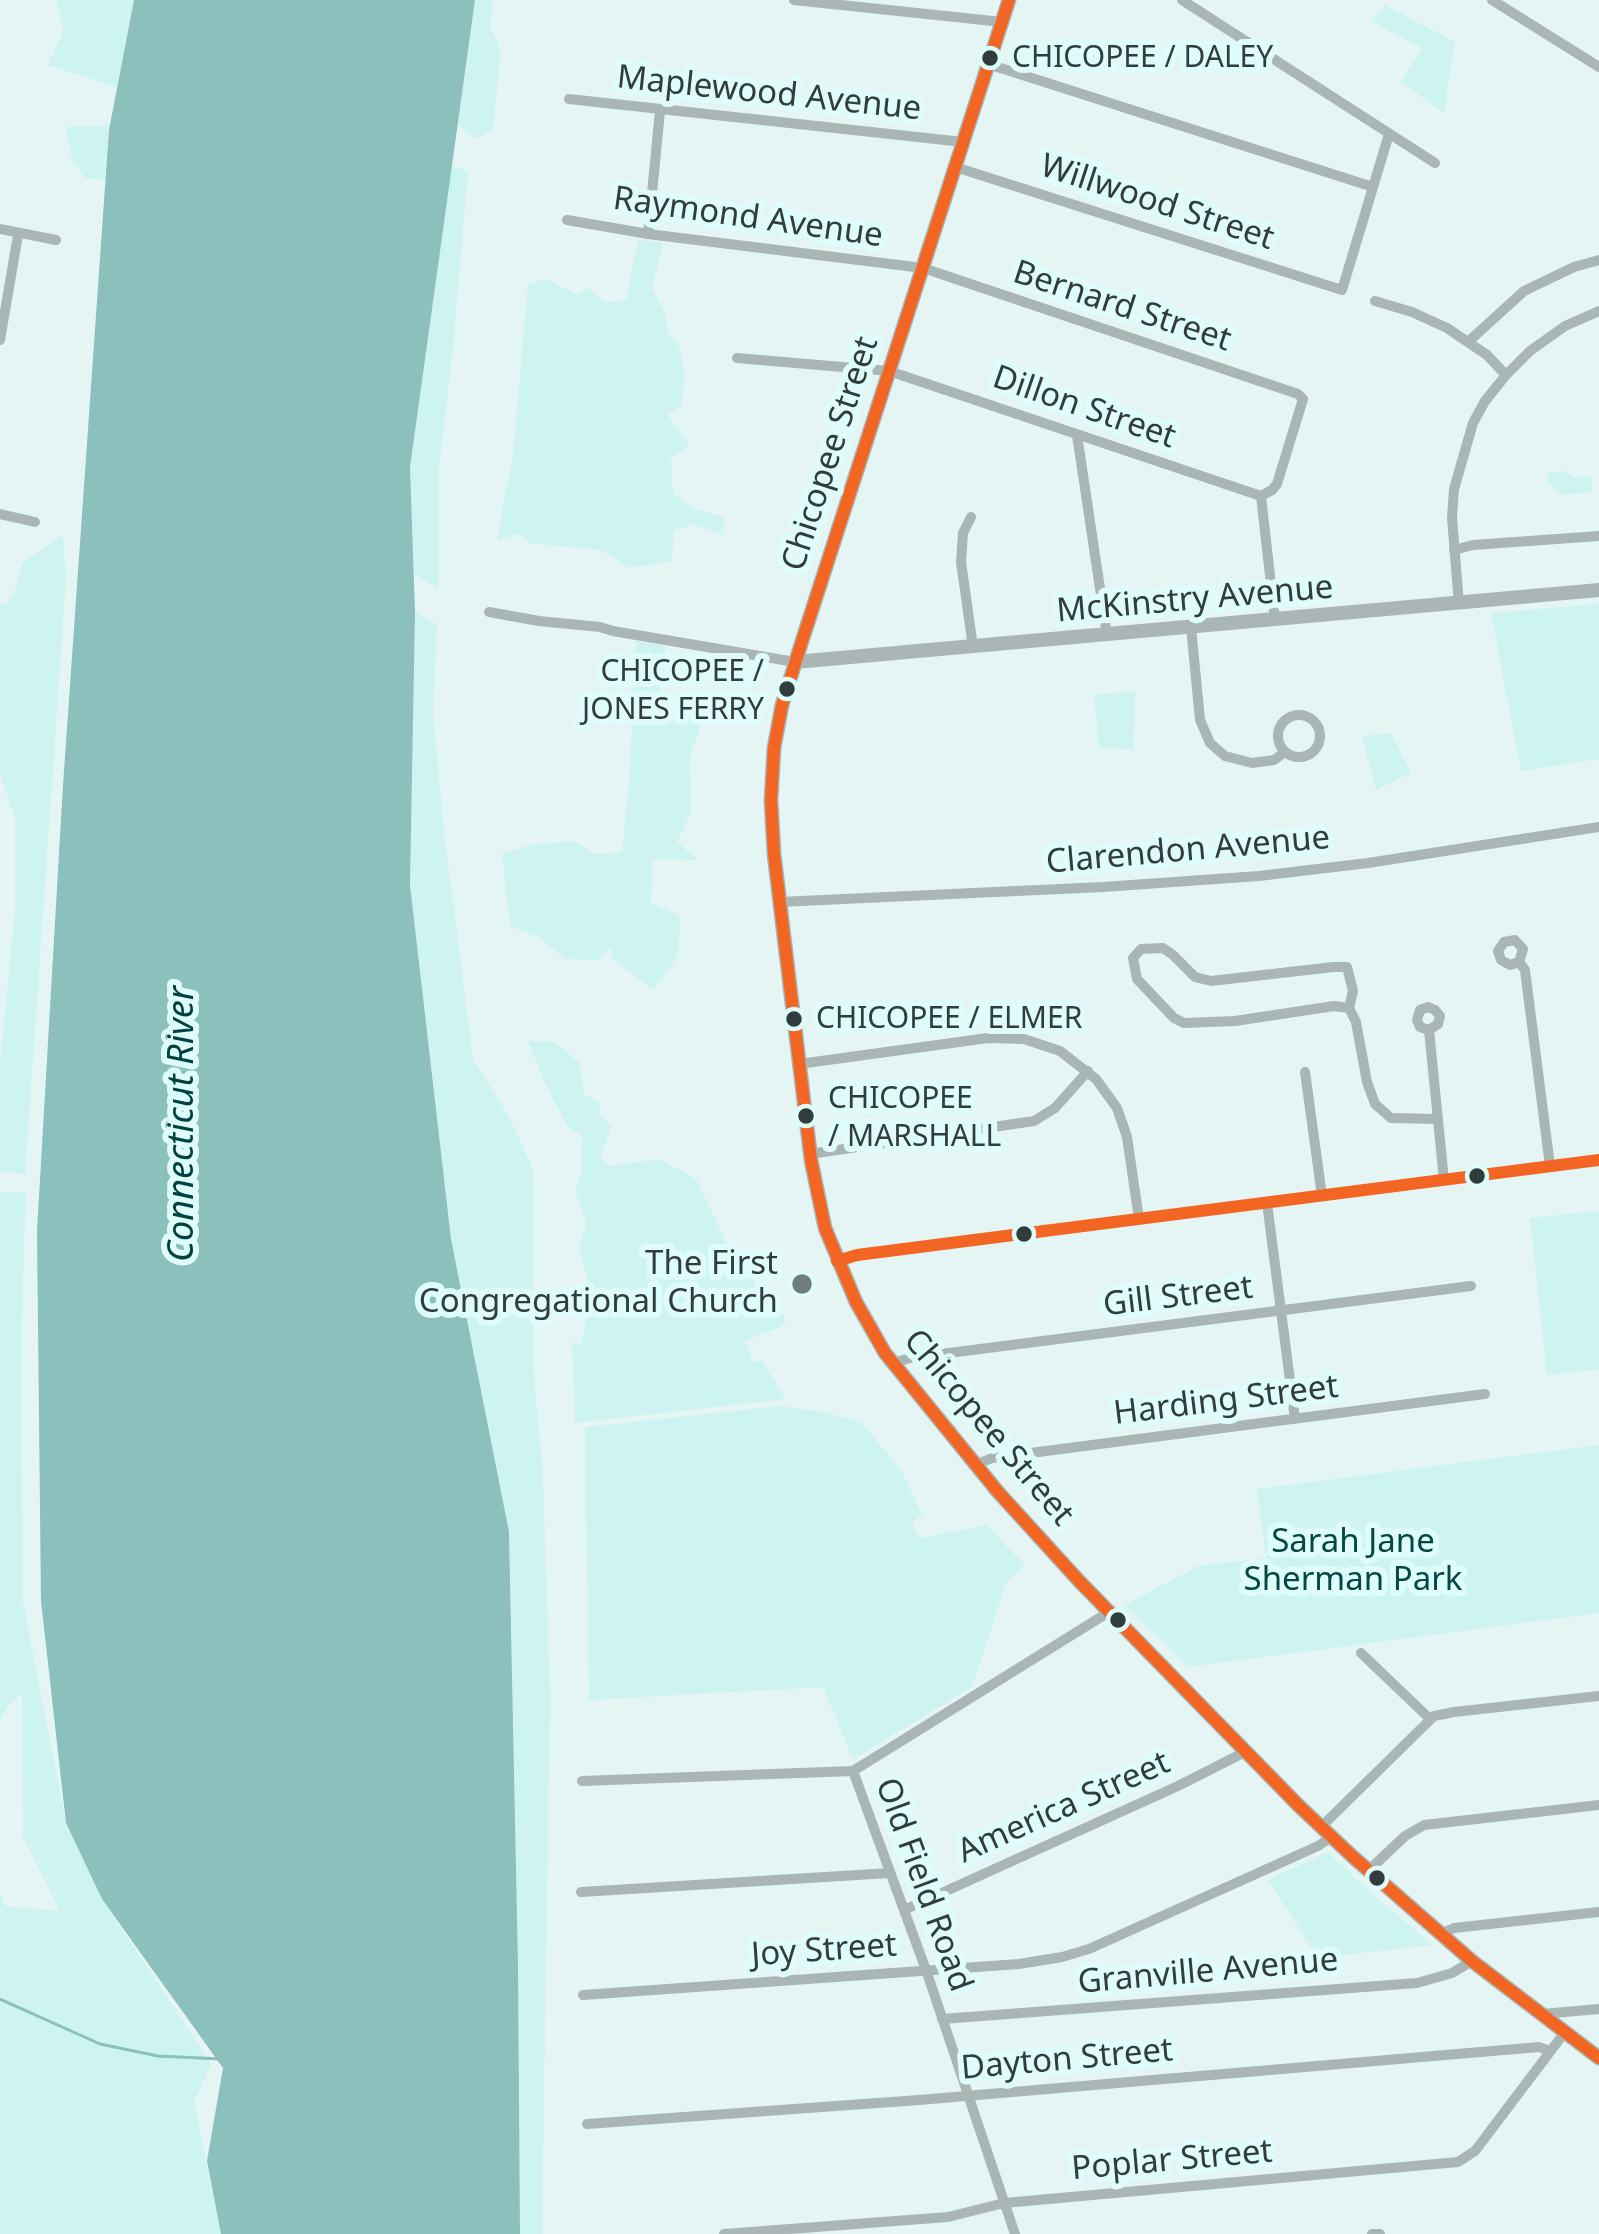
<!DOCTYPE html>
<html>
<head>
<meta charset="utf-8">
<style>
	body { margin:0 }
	canvas { display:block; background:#e5f5f4 }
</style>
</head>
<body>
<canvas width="1599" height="2234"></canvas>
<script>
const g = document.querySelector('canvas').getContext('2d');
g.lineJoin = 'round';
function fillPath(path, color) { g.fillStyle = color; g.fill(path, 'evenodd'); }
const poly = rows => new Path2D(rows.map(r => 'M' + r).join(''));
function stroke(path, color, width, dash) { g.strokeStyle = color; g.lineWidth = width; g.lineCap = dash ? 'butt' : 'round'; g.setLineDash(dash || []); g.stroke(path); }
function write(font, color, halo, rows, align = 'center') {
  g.font = font + ' "Noto Sans",sans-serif'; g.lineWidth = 12; g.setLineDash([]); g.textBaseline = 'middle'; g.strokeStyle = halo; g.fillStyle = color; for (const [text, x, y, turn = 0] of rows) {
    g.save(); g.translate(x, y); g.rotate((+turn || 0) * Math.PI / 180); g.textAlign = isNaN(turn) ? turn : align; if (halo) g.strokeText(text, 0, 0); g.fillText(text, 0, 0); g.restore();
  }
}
const green = poly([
	[57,0,134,0,117,87,48,65,63,32],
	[475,0,493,0,490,27,501,50,493,129,475,139,458,125],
	[1385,5,1455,42,1444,113,1401,82,1422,48,1371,21],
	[109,126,105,180,85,178,72,160,66,127],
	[452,165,468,172,452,358,438,476,438,588,414,573,410,467],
	[638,240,663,243,652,288,666,316,667,333,678,342,685,375,681,407,667,414,690,445,671,458,673,494,694,508,724,517,723,535,693,524,674,531,672,561,629,568,601,550,528,543,520,533,497,541,513,454,528,284,546,279,577,295,590,288,604,302,626,300],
	[1565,471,1574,477,1591,476,1593,492,1560,495,1547,481,1548,472],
	[63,535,66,580,25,1174,0,1172,0,1066,15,909,15,817,0,775,0,603,5,605,15,590,22,563],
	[1599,604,1599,759,1521,771,1491,613],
	[415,612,437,624,433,715,445,840,473,1059,508,1115,533,1169,533,1365,543,1476,550,1694,542,2234,520,2234,518,1965,509,1532,451,1239,410,885],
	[636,641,666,645,658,703,704,717,690,756,691,812,677,842,698,860,653,859,651,903,681,916,677,957,654,990,614,961,610,948,599,960,565,959,539,937,510,926,502,854,531,845,574,841,595,854,622,852,629,783],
	[1135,691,1133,750,1099,747,1094,695],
	[1391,733,1411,773,1376,790,1362,736],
	[528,1041,554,1042,579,1062,584,1095,589,1096,600,1104,600,1116,612,1127,600,1155,608,1166,659,1159,696,1179,727,1244,765,1296,781,1309,786,1321,782,1326,745,1341,753,1363,762,1360,785,1399,575,1423,572,1342,581,1345,590,1303,587,1277,578,1247,588,1224,575,1192,581,1172,582,1135,568,1127,545,1083],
	[0,1192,26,1192,21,1334,22,1597,66,1823,102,1899,211,2064,194,2102,221,2234,0,2234,0,1893,5,1906,60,1911,23,1837,22,1694,8,1706,0,1721],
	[1599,1211,1599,1369,1547,1375,1530,1218],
	[781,1406,824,1412,862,1423,902,1472,922,1515,912,1523,920,1538,986,1525,1025,1565,1007,1581,972,1687,853,1759,823,1687,589,1700,585,1427],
	[1599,1445,1599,1613,1188,1667,1125,1605,1198,1566,1266,1558,1257,1489],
	[1328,1852,1371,1893,1433,1945,1318,1958,1268,1880]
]);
const water = poly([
	[134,0,475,0,410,467,415,612,410,885,451,1239,509,1532,518,1965,520,2234,221,2234,207,2161,223,2068,102,1899,66,1823,41,1601,37,1231,63,785,109,130]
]);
const stream = poly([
	[0,1999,100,2044,158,2056,221,2059]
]);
const minor = poly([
	[794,0,1002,22],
	[1182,0,1435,163],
	[1492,0,1599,67],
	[988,64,1373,187],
	[569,99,963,142],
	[955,167,1342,290,1389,134],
	[567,220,648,234,923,268,1298,394,1303,399,1277,484,1272,490,1261,496,1275,620],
	[0,229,56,240],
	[648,234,660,111],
	[1375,301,1412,312,1447,328,1487,355,1506,375],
	[0,340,18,235],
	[1468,342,1524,291,1574,267,1599,260],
	[737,358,889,371,1261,496],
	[1077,435,1107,635],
	[0,514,35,522],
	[971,517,963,533,961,562,973,647],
	[1454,550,1473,545,1599,536],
	[1459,604,1452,518,1454,489,1473,423,1485,401,1506,375,1530,351,1565,326,1599,311],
	[489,612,539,621,600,627,613,631,795,662],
	[1191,627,1200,720,1210,743,1225,756,1252,763,1274,760,1285,752],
	'1278 736a21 21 0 1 1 42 0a21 21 0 1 1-42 0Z',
	[779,902,1103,887,1259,876,1368,863,1599,827],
	[1519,962,1510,965,1501,960,1498,951,1504,942,1515,940,1523,949,1519,962,1525,970,1550,1166],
	[1349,1008,1334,1006,1235,1021,1184,1023,1174,1018,1137,979,1133,958,1141,949,1163,948,1173,955,1195,977,1211,981,1333,967,1347,967,1353,991,1349,1008,1356,1022,1367,1082,1375,1104,1391,1118,1438,1119],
	[1429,1030,1420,1027,1417,1020,1420,1010,1428,1007,1435,1010,1440,1016,1438,1024,1429,1030,1444,1180],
	[799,1064,988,1038,1024,1039,1060,1051,1096,1079,1117,1108,1127,1137,1139,1219],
	[1305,1072,1322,1196],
	[810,1154,1034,1121,1055,1108,1088,1071],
	[1267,1203,1295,1419],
	[837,1261,857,1255,1599,1160],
	[893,1363,910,1358,1471,1286],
	[975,1465,992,1458,1485,1394],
	[1361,1653,1430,1719],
	[582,1781,853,1771],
	[1321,1827,1434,1716,1454,1712,1599,1696],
	[1368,1871,1405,1836,1424,1825,1599,1805],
	[581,1892,890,1873],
	[904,1910,1178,1786,1245,1752],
	[1440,1934,1454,1928,1599,1912],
	[583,1995,1019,1964,1062,1957,1089,1949,1318,1846,1331,1837],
	[1542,2014,1599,2009],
	[942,2019,1417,1983,1452,1973,1472,1961],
	[587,2124,919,2100,1539,2047,1550,2051],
	[724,2234,948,2217,1004,2203,1458,2162,1475,2151,1565,2032],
	[1015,2234,926,1970,853,1771,1109,1612],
	[1372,2234,1380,2234]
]);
const tertiary = poly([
	[795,662,1599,590]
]);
const secondary = poly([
	[1009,0,803,638,782,705,774,748,771,800,774,854,811,1160,825,1228,856,1302,885,1353,998,1492,1080,1582,1299,1806,1352,1856,1472,1961,1599,2058]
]);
const bus1 = poly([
	[1009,0,803,638,782,705,774,748,771,800,774,854,811,1160,825,1228,856,1302,885,1353,998,1492,1080,1582,1299,1806,1352,1856,1472,1961,1599,2058],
	[837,1261,857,1255,1599,1160]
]);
const markers = [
	[990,58,10,"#313d3d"],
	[787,689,10,"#313d3d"],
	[794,1019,10,"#313d3d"],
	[806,1116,10,"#313d3d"],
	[1477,1176,10,"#313d3d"],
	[1024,1234,10,"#313d3d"],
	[802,1284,12,"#707d7d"],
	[1118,1620,10,"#313d3d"],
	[1377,1878,10,"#313d3d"]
];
const busNames = [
	["CHICOPEE / DALEY",1012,58],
	["CHICOPEE /",764,672,"right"],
	["JONES FERRY",764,710,"right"],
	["CHICOPEE / ELMER",816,1019],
	["CHICOPEE",828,1099],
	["/ MARSHALL",828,1137]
];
const streetNames = [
	["Maplewood Avenue",769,94,6],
	["Willwood Street",1157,203,18],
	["Raymond Avenue",748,218,8],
	["Bernard Street",1122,307,18],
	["Dillon Street",1084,408,19],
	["Chicopee Street",831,454,-72],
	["McKinstry Avenue",1195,600,-5],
	["Clarendon Avenue",1188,851,-5],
	["Gill Street",1178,1297,-7],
	["Harding Street",1226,1401,-7],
	["Chicopee Street",988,1428,50],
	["America Street",1064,1808,-24],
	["Old Field Road",923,1885,70],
	["Joy Street",824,1951,-4],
	["Granville Avenue",1208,1972,-5],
	["Dayton Street",1067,2060,-5],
	["Poplar Street",1172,2161,-5]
];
const poiNames = [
	["The First",778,1265],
	["Congregational Church",778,1303]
];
const parkNames = [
	["Sarah Jane",1353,1543],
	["Sherman Park",1353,1581]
];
const waterNames = [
	["Connecticut River",183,1124,-90]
];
fillPath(green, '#cdf4f1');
fillPath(water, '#8bc0bd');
stroke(stream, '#8bc0bd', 3);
stroke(minor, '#aab6b5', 10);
stroke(tertiary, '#aab6b5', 14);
stroke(secondary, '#a7b4b3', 15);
stroke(bus1, '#f26522', 12);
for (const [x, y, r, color] of markers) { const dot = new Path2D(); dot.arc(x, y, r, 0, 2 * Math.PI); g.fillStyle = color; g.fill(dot); stroke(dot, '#defcfa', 4.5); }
write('30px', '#313d3d', '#defcfa', busNames, 'left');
write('33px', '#313d3d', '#defcfa', streetNames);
write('33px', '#313d3d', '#defcfa', poiNames, 'right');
write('33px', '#044745', '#defcfa', parkNames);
write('italic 36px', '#004241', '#defcfa', waterNames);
</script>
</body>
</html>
